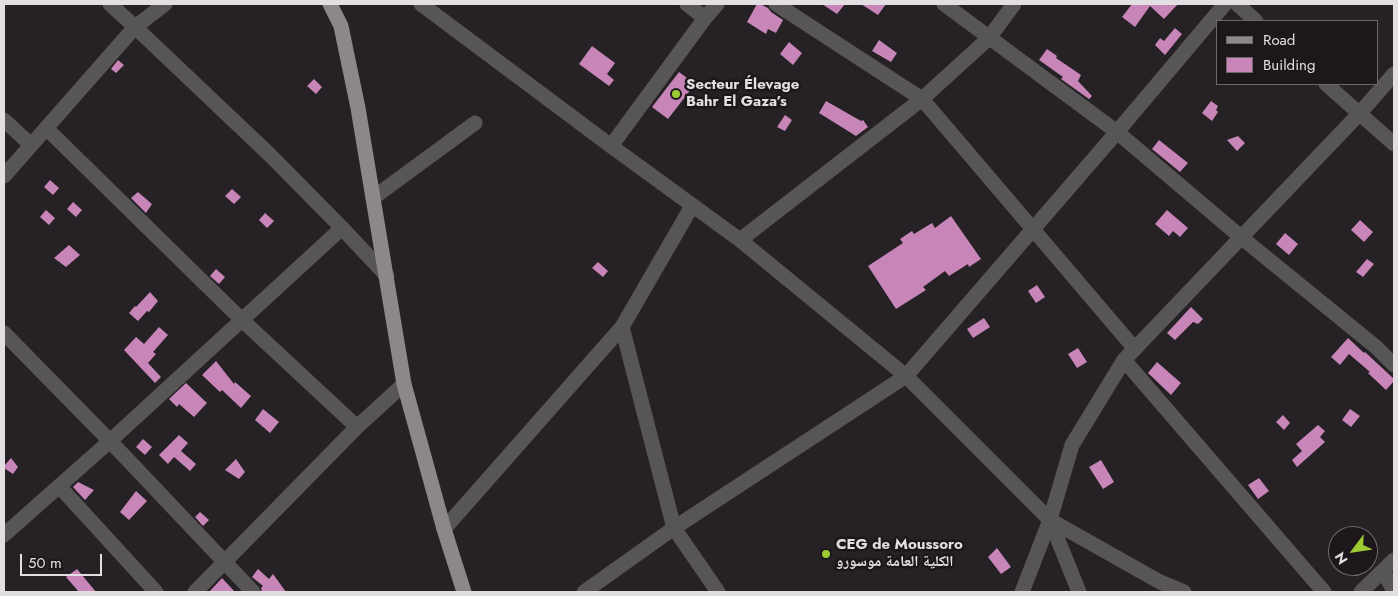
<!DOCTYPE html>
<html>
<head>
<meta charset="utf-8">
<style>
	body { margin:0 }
	#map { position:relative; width:1398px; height:596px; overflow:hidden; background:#262125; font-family:Jost,sans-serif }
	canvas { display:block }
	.frame { position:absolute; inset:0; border:5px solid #e2dee1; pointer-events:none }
	.legend { position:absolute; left:1216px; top:20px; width:162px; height:65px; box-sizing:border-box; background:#1d171b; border:1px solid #6c676a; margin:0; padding:6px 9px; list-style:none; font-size:15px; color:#e2dee1 }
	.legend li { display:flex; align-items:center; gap:10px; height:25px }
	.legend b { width:25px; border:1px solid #6c676a }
	.north { position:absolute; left:1328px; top:526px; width:50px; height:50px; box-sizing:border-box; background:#1d171b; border:1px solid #6c676a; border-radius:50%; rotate:239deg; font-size:14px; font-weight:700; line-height:20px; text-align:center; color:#e2dee1 }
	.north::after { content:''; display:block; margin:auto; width:18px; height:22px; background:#9dca30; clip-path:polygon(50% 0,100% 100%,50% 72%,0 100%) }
	.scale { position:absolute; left:20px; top:554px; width:82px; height:22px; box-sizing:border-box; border:2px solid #e2dee1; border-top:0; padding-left:6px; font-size:15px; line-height:18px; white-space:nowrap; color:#e2dee1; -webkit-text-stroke:4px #1d171b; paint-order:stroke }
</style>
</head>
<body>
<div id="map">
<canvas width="1398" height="596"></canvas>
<div class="frame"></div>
<ul class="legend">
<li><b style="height:6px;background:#8d878b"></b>Road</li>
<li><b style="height:14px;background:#c785b8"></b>Building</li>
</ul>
<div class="north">N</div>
<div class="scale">50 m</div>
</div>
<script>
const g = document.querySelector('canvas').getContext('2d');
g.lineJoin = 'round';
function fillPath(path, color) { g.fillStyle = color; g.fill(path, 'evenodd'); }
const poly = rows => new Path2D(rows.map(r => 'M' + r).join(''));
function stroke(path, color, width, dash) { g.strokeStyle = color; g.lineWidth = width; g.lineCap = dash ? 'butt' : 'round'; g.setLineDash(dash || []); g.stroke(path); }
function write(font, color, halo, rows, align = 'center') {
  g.font = font + ' Jost,"Noto Naskh Arabic",sans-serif'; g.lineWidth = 5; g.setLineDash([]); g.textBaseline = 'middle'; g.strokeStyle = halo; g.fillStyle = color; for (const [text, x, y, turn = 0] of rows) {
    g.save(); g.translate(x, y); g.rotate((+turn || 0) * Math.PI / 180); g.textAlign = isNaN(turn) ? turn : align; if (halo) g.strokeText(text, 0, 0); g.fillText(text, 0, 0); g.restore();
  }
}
const building = poly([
	[757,4,760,4,768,8,771,12,783,20,776,33,768,29,766,34,747,22],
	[822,4,845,4,837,14],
	[861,4,886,4,878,15],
	[1132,4,1178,4,1164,19,1150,6,1135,27,1122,17],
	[1175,28,1182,34,1165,55,1155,45,1160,38,1164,41],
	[879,40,897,53,891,62,872,51],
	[789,42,802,53,793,65,780,54],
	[592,46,615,63,607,74,614,80,609,86,579,64],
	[1047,49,1057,56,1056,58,1081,75,1078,81,1092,96,1089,99,1061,79,1063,77,1039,60],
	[118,60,124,65,116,73,111,69],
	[679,72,695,84,668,119,652,107],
	[314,79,322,87,316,94,307,86],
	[826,101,861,121,863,120,868,127,856,136,819,113],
	[1211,101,1218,106,1216,110,1218,112,1212,121,1202,113],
	[785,115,792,120,785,131,777,127],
	[1238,136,1245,143,1237,151,1227,140],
	[1159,140,1188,163,1180,172,1152,149],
	[50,180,59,188,53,195,44,187],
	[232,189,241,197,234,204,225,196],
	[138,192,152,204,146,213,131,198],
	[73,202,82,210,76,217,67,209],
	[46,210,55,218,49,225,40,217],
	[1167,210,1188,228,1180,237,1173,231,1169,236,1155,224],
	[265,213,274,221,267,228,259,220],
	[951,216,981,259,969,267,968,264,949,276,945,271,923,287,926,290,896,309,868,266,903,243,900,239,912,231,914,234,932,223,935,228],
	[1360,220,1373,232,1364,242,1351,230],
	[1285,233,1298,244,1289,255,1276,244],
	[69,245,80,255,66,267,54,258],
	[1367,259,1374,264,1363,277,1356,272],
	[598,262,608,271,603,277,592,268],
	[216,269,225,277,219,284,210,276],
	[1037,285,1045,297,1036,303,1028,291],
	[150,292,158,301,149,312,147,311,138,321,129,313,135,306,136,307],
	[1191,307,1203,319,1198,324,1193,322,1175,340,1167,333],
	[984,318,990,327,973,338,967,329],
	[159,327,168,335,153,352,156,354,148,363,161,377,155,383,124,350,136,337,144,344],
	[1348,338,1364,353,1365,352,1394,379,1394,381,1386,390,1368,373,1370,372,1349,354,1340,365,1331,357],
	[1078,348,1087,362,1077,368,1068,354],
	[216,361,234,384,235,382,251,396,241,408,222,390,220,392,202,375],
	[1157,362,1181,383,1171,395,1148,373],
	[186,383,207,403,194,417,179,404,177,407,169,399],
	[263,409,279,422,270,433,255,420],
	[1350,409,1360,416,1351,427,1342,420],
	[1283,415,1290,423,1284,430,1276,422],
	[1318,425,1325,431,1320,437,1325,442,1297,467,1292,460,1302,451,1296,444],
	[179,435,188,443,181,451,196,464,190,471,174,457,168,464,159,455],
	[143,439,152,447,145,455,136,447],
	[11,458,18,467,13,474,4,468,4,466],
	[236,459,245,472,239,479,225,470],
	[1101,460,1114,482,1103,489,1089,467],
	[1259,478,1269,491,1258,499,1248,485],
	[78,482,94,490,85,500,73,487],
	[136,491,147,501,129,520,120,512],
	[200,512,209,520,203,526,195,517],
	[997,548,1011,567,1001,574,988,557],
	[77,569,96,592,79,592,66,577],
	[258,569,269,579,273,574,286,592,262,592,261,588,263,586,252,577],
	[222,578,235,592,209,592]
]);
const minor = poly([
	[110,4,135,27,270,155,342,228,387,276],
	[421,4,611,146,740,240,906,376,1050,520,1160,582,1184,592],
	[687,4,705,18],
	[776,4,922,99,1135,349],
	[944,4,1117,132,1242,238,1376,347,1394,365],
	[1237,4,1256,21],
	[1326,84,1394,144],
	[4,120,31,145],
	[46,128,242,320,357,427],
	[611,146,705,18,717,4],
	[4,176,135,27,165,4],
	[373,198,475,123],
	[740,240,922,99,989,38,1014,4],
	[622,327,674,528,718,592],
	[4,333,110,441,253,592],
	[1124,360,1324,592],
	[59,486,156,592],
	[1050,520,1079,592],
	[444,529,622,327,692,206],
	[4,535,110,441,342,228],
	[1383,571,1394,591],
	[195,592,357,427,404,384],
	[584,592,674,528,906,376,1117,132,1225,4],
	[1022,592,1050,520,1072,445,1124,360,1359,114,1394,74],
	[1361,592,1394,560]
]);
const major = poly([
	[330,4,341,26,358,108,404,384,444,529,464,592]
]);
const markers = [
	[676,94,5,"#9dca30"],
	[826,554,5,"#9dca30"]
];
const poiNames = [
	["Secteur Élevage",686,85],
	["Bahr El Gaza’s",686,102],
	["CEG de Moussoro",836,545],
	["الكلية العامة موسورو",836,562]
];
fillPath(building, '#c785b8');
stroke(minor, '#585557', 15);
stroke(major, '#8d878b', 15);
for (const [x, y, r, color] of markers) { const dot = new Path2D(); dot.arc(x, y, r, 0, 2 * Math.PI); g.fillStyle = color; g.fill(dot); stroke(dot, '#1d171b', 2); }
write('bold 15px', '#e2dee1', '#1d171b', poiNames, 'left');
</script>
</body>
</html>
